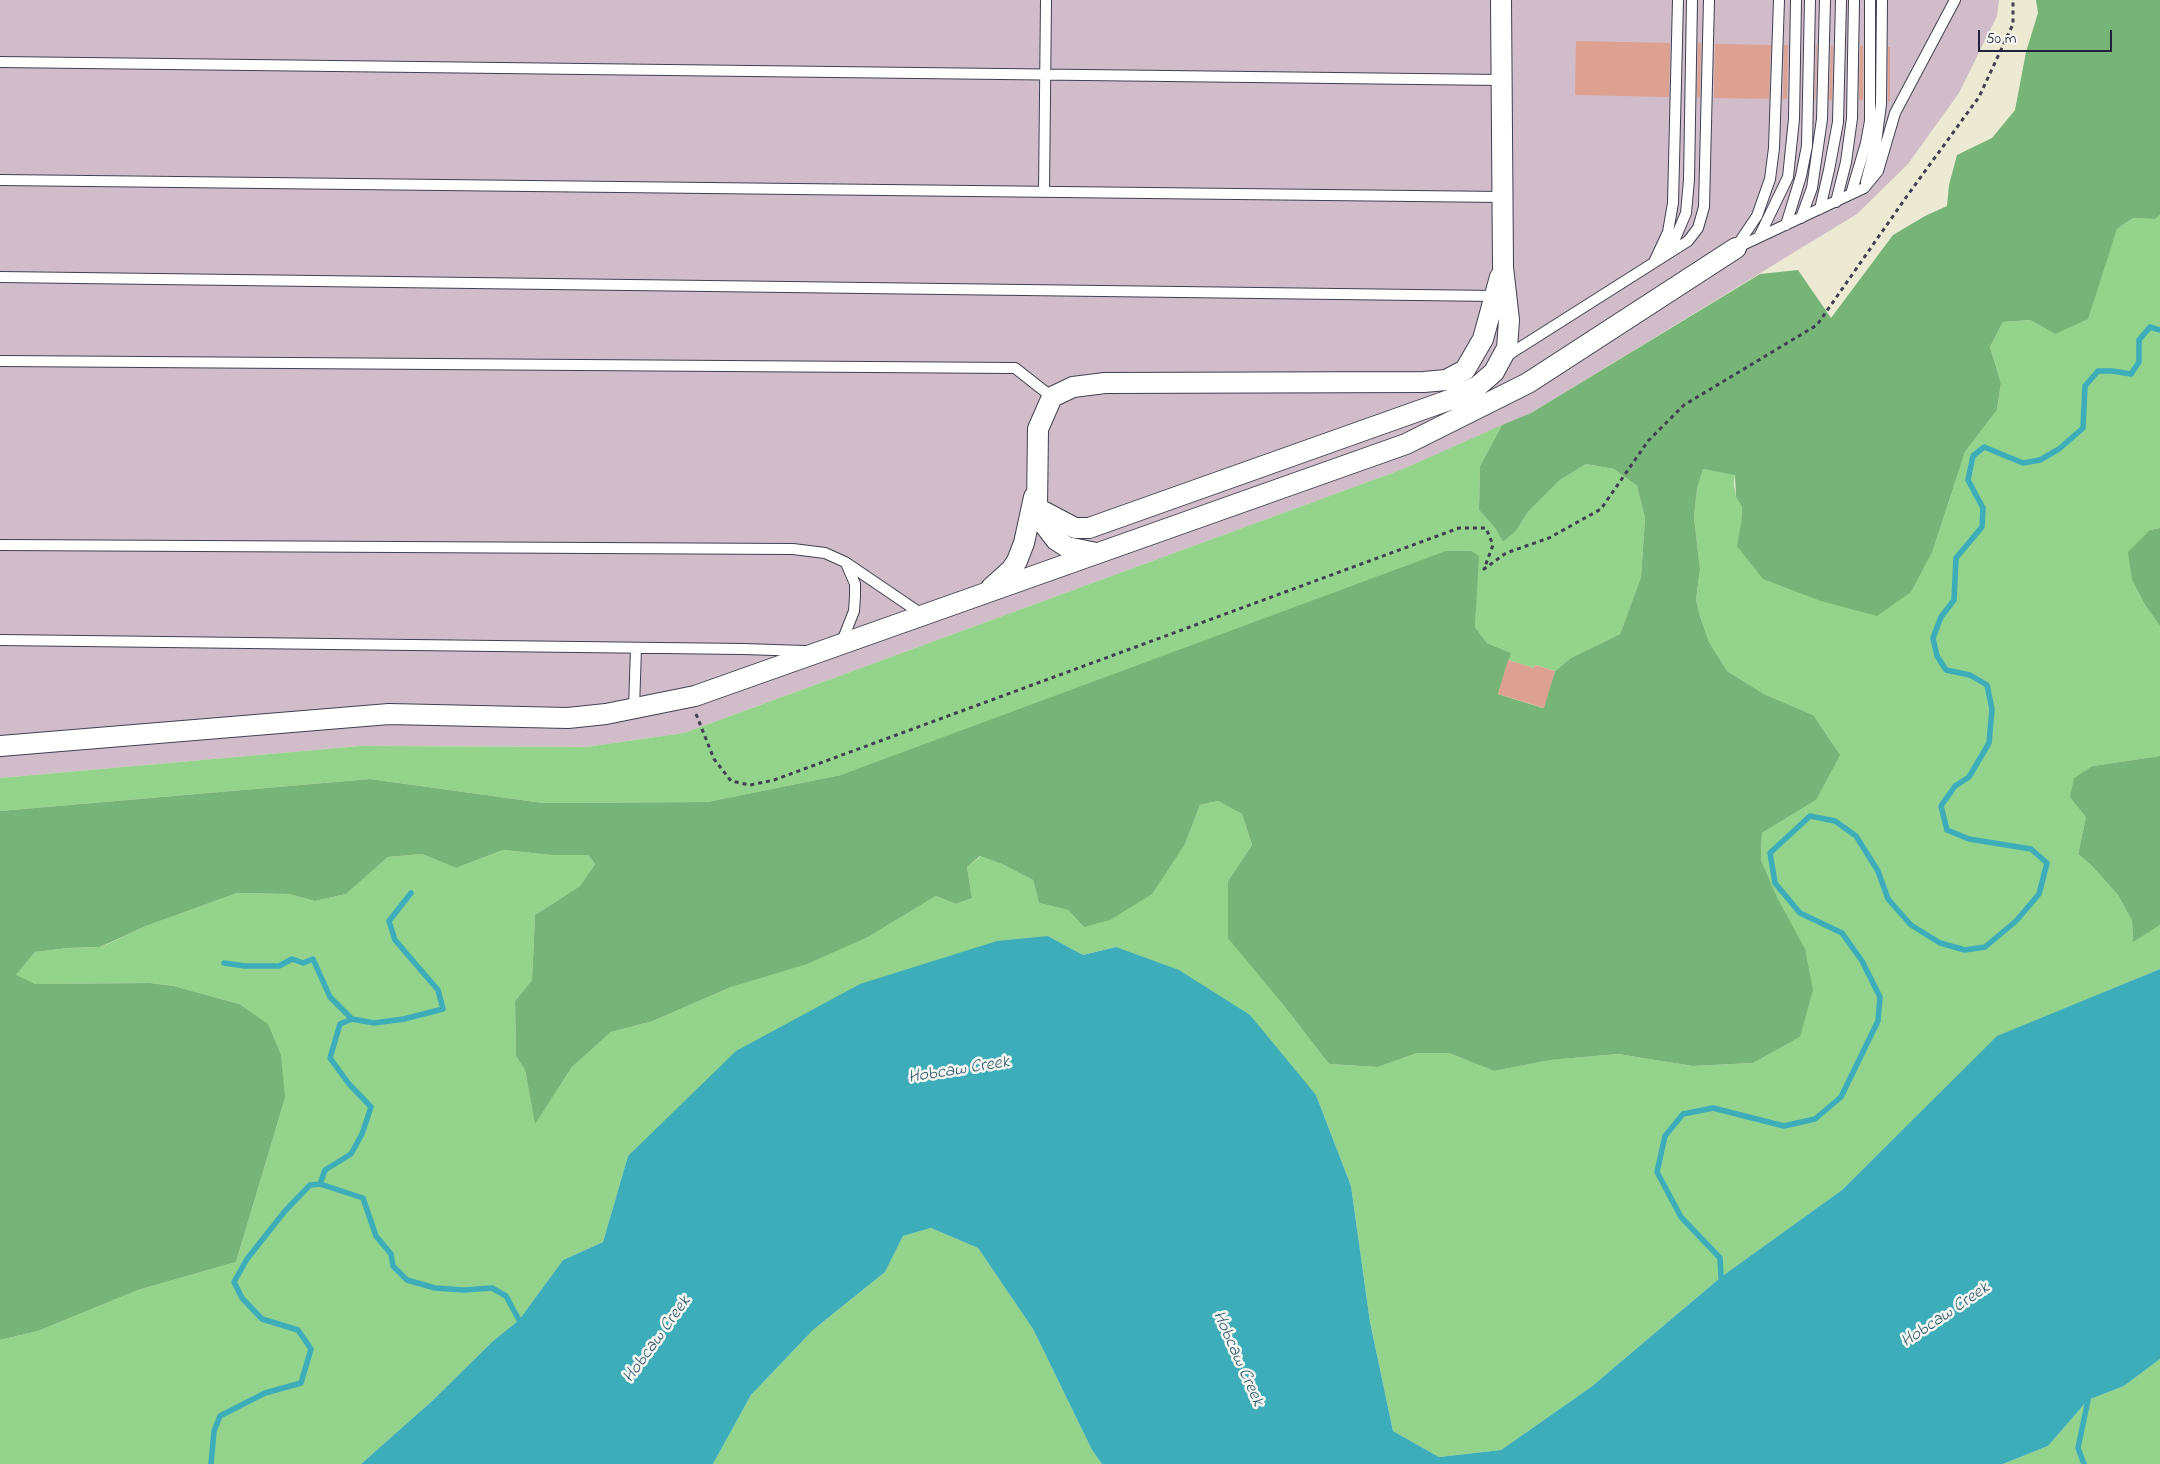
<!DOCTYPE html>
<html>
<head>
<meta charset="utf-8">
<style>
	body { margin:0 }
	#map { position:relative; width:2160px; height:1464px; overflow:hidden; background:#edead4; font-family:"Indie Flower",sans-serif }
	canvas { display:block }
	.scale { position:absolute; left:1978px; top:30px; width:134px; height:22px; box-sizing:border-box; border:2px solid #22223b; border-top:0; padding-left:6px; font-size:15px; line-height:18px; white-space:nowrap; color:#22223b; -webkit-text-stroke:4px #f6f6f2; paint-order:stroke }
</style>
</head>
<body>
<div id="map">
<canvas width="2160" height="1464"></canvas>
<div class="scale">50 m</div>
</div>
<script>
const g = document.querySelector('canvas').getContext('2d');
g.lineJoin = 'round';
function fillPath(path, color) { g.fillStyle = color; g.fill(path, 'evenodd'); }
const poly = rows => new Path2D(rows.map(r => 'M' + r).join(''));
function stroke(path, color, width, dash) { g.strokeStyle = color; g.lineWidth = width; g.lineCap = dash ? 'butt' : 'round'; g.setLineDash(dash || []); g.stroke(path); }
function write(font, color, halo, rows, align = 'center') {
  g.font = font + ' "Indie Flower",sans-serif'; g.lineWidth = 5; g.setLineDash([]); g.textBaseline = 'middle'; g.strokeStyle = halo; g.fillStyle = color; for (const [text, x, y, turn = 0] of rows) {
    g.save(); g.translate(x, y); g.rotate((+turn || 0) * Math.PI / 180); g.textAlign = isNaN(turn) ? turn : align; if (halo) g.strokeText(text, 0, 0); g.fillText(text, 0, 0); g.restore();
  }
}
const industrial = poly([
	[0,0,1999,0,1997,16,1959,93,1908,164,1857,214,1531,413,1403,469,684,733,586,747,360,746,0,778]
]);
const green = poly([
	[2160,215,2160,528,2150,530,2132,580,2145,605,2160,626,2160,756,2093,766,2086,817,2078,854,2092,866,2118,895,2132,921,2133,941,2160,925,2160,969,1998,1036,1842,1190,1721,1277,1591,1387,1501,1450,1439,1457,1393,1431,1370,1322,1351,1186,1316,1095,1116,947,1083,955,1048,936,628,1156,603,1242,563,1260,519,1320,493,1341,432,1401,361,1464,0,1464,0,1340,38,1331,138,1290,236,1262,285,1098,239,1004,174,986,150,983,35,984,15,976,35,952,68,948,101,947,146,926,237,893,289,894,315,901,346,894,388,857,422,854,456,868,503,850,552,855,588,855,595,864,580,886,535,915,532,980,515,1001,516,1056,525,1070,535,1123,572,1067,611,1032,653,1021,731,987,868,937,936,896,956,904,972,898,967,867,981,856,1002,864,1033,880,1039,903,1068,910,1084,927,1185,844,1200,805,1218,801,1242,814,1252,845,1228,881,1281,1002,1329,1064,1378,1067,1417,1053,1449,1053,1494,1071,1549,1060,1618,1054,1693,1066,1753,1063,1800,1037,1778,899,1761,860,1762,833,1816,800,1813,715,1764,694,1727,671,1709,642,1700,616,1696,600,1700,569,1694,517,1697,489,1703,469,1735,474,1734,484,1736,497,1742,507,1741,523,1738,546,1933,550,1965,452,1997,410,2001,383,1990,347,2003,322,2030,320,2055,334,2105,264,2117,229,2133,218,2155,219],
	[1502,425,1480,466,1479,510,1495,528,1503,542,1516,531,1528,512,1560,480,1586,464,1614,469,1637,486,1645,518,1641,577,1620,634,1571,658,1555,671,1535,665,1534,668,1508,660,1511,653,1487,643,1475,627,1476,603,841,775,707,802,543,803,370,779,0,811,0,778,360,746,586,747,684,733,1403,469],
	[931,1228,978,1248,1033,1329,1092,1450,1102,1464,713,1464,751,1395,813,1330,885,1272,903,1236],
	[2160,1359,2160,1464,2003,1464,2048,1446,2088,1400,2124,1386]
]);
const forest = poly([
	[2036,0,2160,0,2160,215,2155,219,2133,218,2117,229,2088,319,2055,334,2030,320,2003,322,1990,347,2001,383,1997,410,1965,452,1933,550,1911,592,1877,616,1821,601,1763,579,1737,546,1741,523,1742,507,1736,497,1735,475,1703,469,1697,489,1694,517,1700,569,1696,600,1700,616,1709,642,1727,671,1764,694,1813,715,1840,755,1816,800,1762,833,1761,860,1778,899,1805,949,1813,990,1800,1037,1753,1063,1693,1066,1618,1054,1550,1060,1494,1071,1449,1053,1417,1053,1378,1067,1329,1064,1281,1002,1228,938,1228,881,1252,845,1242,814,1218,801,1200,805,1185,844,1152,894,1110,920,1084,927,1068,910,1039,903,1033,880,1002,864,980,856,967,867,972,898,956,904,936,896,868,937,807,964,731,987,653,1021,611,1032,572,1067,535,1124,525,1070,516,1056,515,1001,532,980,535,915,580,886,595,864,588,855,552,855,503,850,456,868,422,854,388,857,346,894,315,901,289,894,237,893,146,926,100,947,68,948,35,952,16,975,35,984,150,983,174,986,239,1004,268,1024,281,1055,285,1098,236,1262,138,1290,38,1331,0,1340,0,811,370,779,543,803,707,802,841,775,1446,551,1471,551,1479,556,1475,627,1487,643,1511,653,1498,694,1543,708,1555,671,1571,658,1620,634,1641,577,1645,518,1637,486,1614,469,1586,464,1560,480,1528,512,1516,531,1503,542,1495,528,1479,510,1480,466,1502,425,1531,413,1760,274,1798,270,1831,318,1893,235,1925,216,1947,206,1949,185,1957,155,1992,138,2015,110,2026,52,2038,13],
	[2160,528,2160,626,2145,605,2132,580,2128,552,2150,530],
	[2160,756,2160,925,2133,942,2132,921,2118,895,2092,866,2078,854,2086,817,2070,797,2074,778,2093,766]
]);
const water = poly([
	[1048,936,1083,955,1116,947,1179,970,1250,1015,1316,1095,1351,1186,1370,1322,1393,1431,1439,1457,1501,1450,1591,1387,1721,1277,1842,1190,1997,1036,2160,969,2160,1359,2124,1386,2088,1400,2048,1446,2003,1464,1102,1464,1092,1450,1033,1329,978,1248,931,1228,903,1236,885,1272,813,1330,751,1395,713,1464,361,1464,432,1401,493,1341,519,1320,563,1260,603,1242,628,1156,736,1051,860,984,997,941]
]);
const stream = poly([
	[224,963,245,966,279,966,292,959,303,963,313,959,330,997,352,1019],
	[320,1184,325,1170,351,1154,362,1134,371,1107,349,1084,330,1058,340,1024,352,1019,374,1023,404,1019,443,1009,438,990,395,940,389,921,411,893],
	[1721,1277,1720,1258,1681,1217,1657,1172,1665,1136,1683,1114,1713,1108,1784,1126,1815,1119,1841,1097,1878,1021,1880,997,1862,961,1842,933,1800,913,1775,883,1770,853,1810,816,1835,821,1856,836,1878,871,1888,899,1911,925,1940,943,1965,950,1985,947,2016,921,2039,894,2047,863,2031,849,1969,839,1947,830,1941,806,1955,786,1969,777,1989,743,1992,709,1987,685,1970,675,1946,670,1937,656,1933,638,1941,617,1954,600,1956,558,1982,527,1983,508,1968,480,1973,456,1984,447,2023,463,2040,460,2059,449,2083,428,2085,386,2098,371,2112,371,2131,374,2139,362,2139,340,2150,327,2160,330],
	[211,1464,214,1431,220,1416,265,1393,301,1383,311,1349,298,1330,262,1319,242,1298,234,1282,247,1259,285,1211,310,1185,320,1184,363,1198,376,1236,391,1254,393,1266,407,1280,435,1288,464,1290,492,1288,506,1296,519,1320],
	[2084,1464,2078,1448,2088,1400]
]);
const building = poly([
	[1576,41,1670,43,1669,97,1575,95],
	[1698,43,1701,43,1700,97,1697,97],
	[1715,44,1771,45,1769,99,1714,98],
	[1784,45,1788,45,1787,99,1783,99],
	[1816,45,1817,45,1816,99,1815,99],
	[1831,46,1833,46,1832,100,1829,100],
	[1860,46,1863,46,1863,100,1859,100],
	[1888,47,1890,47,1890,101,1888,101],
	[1508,660,1534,668,1535,665,1555,671,1544,708,1498,694]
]);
const path = poly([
	[696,714,714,759,731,781,750,785,774,780,1459,528,1486,528,1493,545,1484,569,1506,553,1549,538,1601,509,1648,441,1684,405,1817,325,1907,196,1979,97,2013,24,2013,0]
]);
const lane = poly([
	[0,62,1501,80],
	[0,180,1502,197],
	[1866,182,1876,143,1881,104,1882,0],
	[1044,192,1046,0],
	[1851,194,1866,143,1870,121,1870,0],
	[1836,202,1846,162,1852,118,1854,0],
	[1820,209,1829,170,1838,122,1841,0],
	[1801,218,1812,188,1822,119,1825,0],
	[1786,225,1801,176,1807,146,1810,0],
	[1759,237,1788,177,1794,119,1796,0],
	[1736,247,1757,216,1770,179,1774,148,1779,0],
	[1736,248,1864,188,1878,171,1895,113,1955,0],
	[1669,253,1686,213,1689,180,1692,0],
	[1654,262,1668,232,1673,203,1678,0],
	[0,277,1495,296],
	[1505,357,1688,241,1698,228,1704,207,1709,0],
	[0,361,1015,368,1052,397],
	[0,545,793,549,825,553,845,562,923,615],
	[0,640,743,649,805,651],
	[841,644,854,611,855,596,855,584,846,563],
	[634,708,636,648]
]);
const street = poly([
	[1037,508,1075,528,1089,528,1452,399,1478,386,1494,372,1507,348,1509,320,1503,267,1501,0],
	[1096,553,1067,547,1056,540,1043,523,1037,508,1038,429,1052,397,1073,387,1105,383,1424,382,1446,380,1465,370,1483,339,1500,277],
	[991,588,1011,570,1017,561,1024,543,1034,497],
	[0,746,389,714,568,718,606,714,695,696,1406,444,1528,383,1736,248]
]);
const waterNames = [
	["Hobcaw Creek",959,1071,-9],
	["Hobcaw Creek",1946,1316,-34],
	["Hobcaw Creek",658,1340,-54],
	["Hobcaw Creek",1237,1359,66]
];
fillPath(industrial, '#d1bdca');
fillPath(green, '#93d38b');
fillPath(forest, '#76b577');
fillPath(water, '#3eadba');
stroke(stream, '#3eadba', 5.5);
fillPath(building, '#dca190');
stroke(lane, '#404052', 12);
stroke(street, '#404052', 22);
stroke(path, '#404052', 3, [4, 4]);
stroke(lane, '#fff', 10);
stroke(street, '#fff', 20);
write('italic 18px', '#2d5a6e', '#f6f6f2', waterNames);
</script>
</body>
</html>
